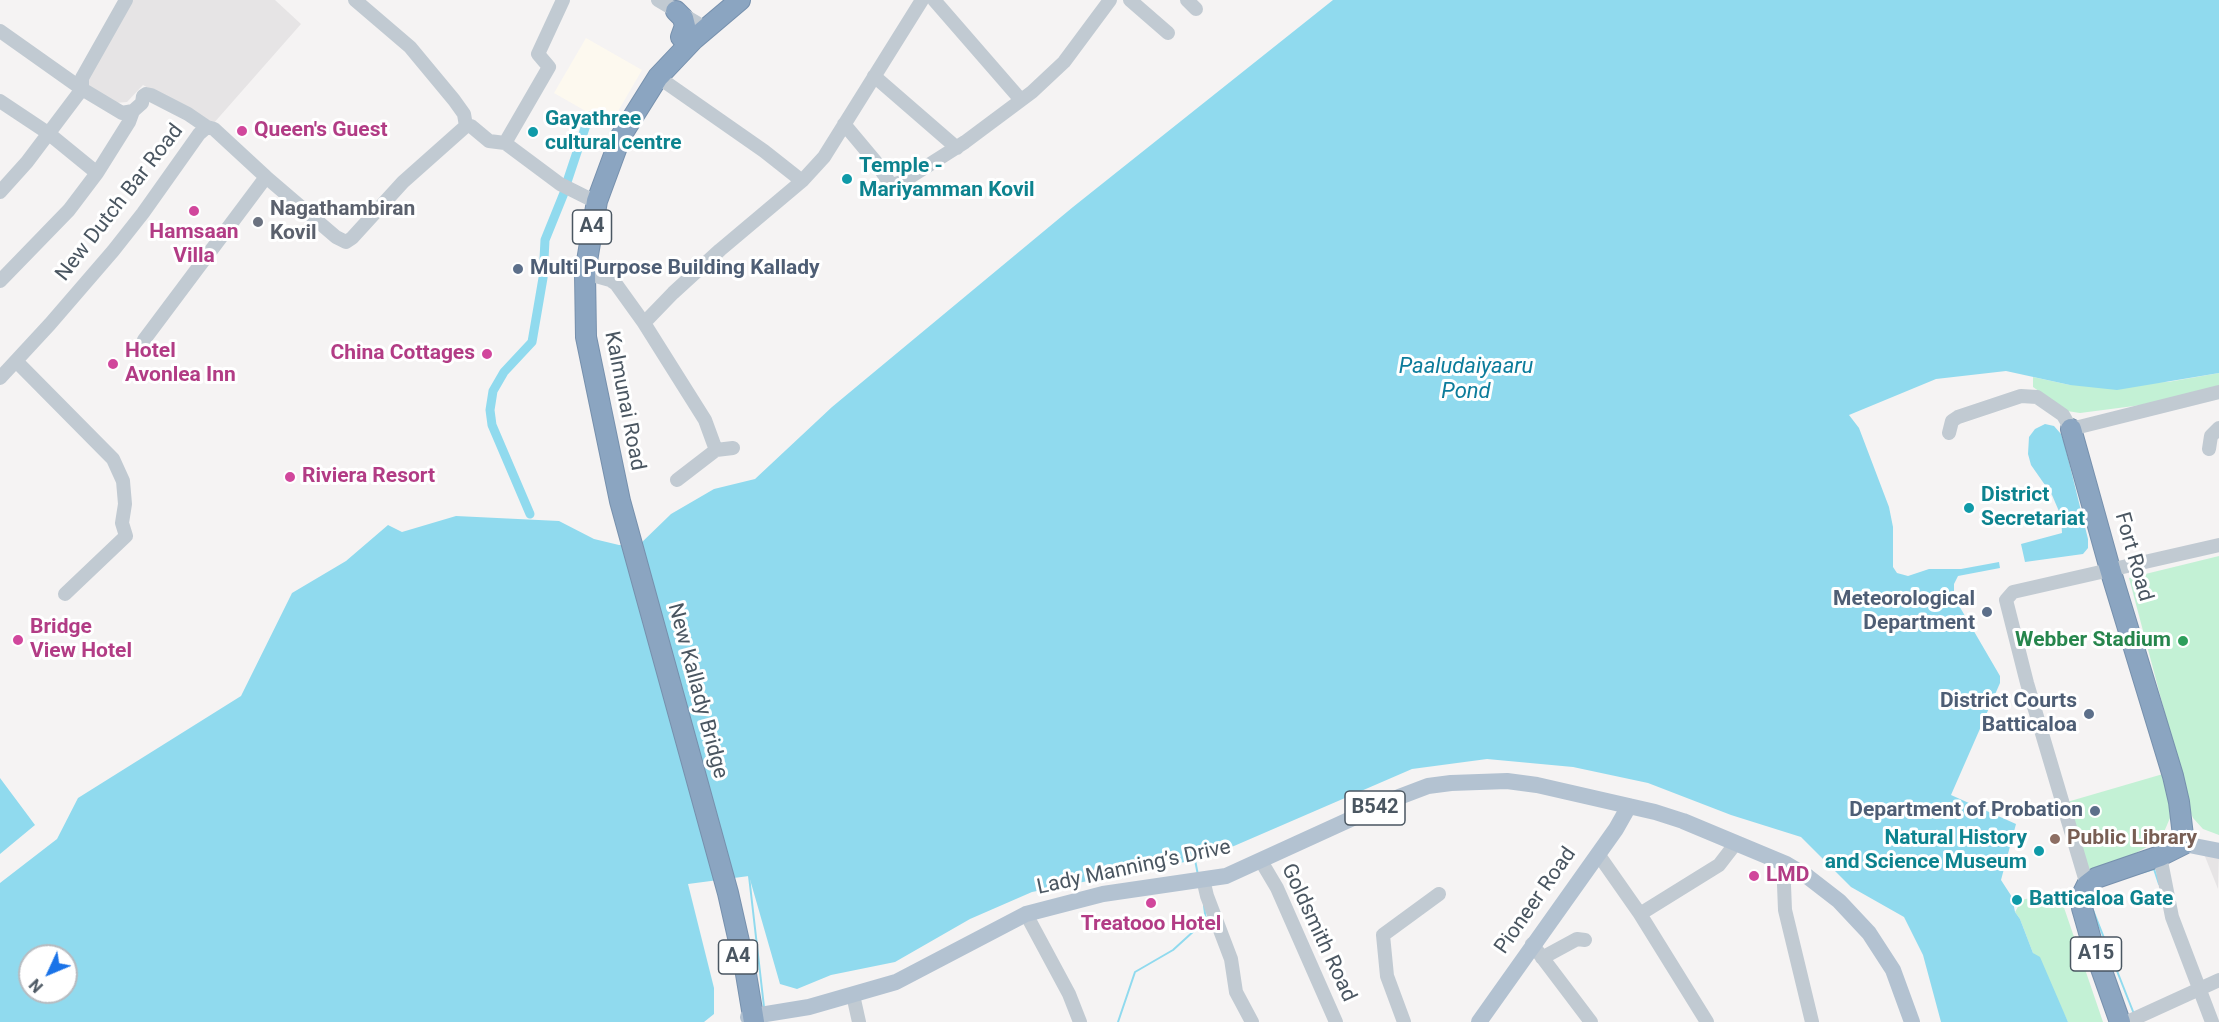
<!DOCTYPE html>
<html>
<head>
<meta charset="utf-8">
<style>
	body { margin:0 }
	#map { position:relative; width:2219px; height:1022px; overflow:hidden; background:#f5f3f3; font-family:Roboto,sans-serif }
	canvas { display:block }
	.north { position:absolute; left:18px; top:944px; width:60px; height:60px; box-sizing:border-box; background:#fff; border:2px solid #b7bbc0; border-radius:50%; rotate:226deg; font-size:16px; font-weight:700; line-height:24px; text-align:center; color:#4a5661 }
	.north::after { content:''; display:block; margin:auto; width:21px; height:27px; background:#1a73e8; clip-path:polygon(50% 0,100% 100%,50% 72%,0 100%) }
</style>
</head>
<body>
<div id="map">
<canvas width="2219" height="1022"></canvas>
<div class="north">N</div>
</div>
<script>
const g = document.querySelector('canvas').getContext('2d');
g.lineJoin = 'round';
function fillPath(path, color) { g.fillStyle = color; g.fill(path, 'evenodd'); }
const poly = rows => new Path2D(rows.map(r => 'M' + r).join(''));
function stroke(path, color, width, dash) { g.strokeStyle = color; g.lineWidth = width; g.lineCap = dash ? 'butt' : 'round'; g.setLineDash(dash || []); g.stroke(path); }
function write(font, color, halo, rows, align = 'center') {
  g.font = font + ' Roboto,sans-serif'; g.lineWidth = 6; g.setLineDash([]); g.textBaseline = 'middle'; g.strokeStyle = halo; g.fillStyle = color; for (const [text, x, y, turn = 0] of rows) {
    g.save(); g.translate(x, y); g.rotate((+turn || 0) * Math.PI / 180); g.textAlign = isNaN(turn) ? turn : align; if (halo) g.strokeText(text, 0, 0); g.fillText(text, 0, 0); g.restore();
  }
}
const commercial = poly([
	[586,38,642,70,610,125,554,93]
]);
const education = poly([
	[132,0,275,0,301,24,213,124,143,85,127,102,115,103,84,84],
	[2204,854,2219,856,2218,889]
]);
const green = poly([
	[2219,373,2219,391,2188,399,2080,413,2067,411,2033,387,2033,377,2070,385,2168,382],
	[2219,556,2219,835,2203,829,2193,818,2186,802,2180,770,2129,578],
	[2163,774,2168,792,2170,818,2161,839,2134,854,2087,870,2067,802],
	[2058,890,2103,1022,2068,1022,2033,953,2020,919,2015,912,2022,900]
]);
const water = poly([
	[1333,0,2219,0,2219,373,2117,390,2070,385,2006,371,1936,379,1849,415,1859,428,1889,507,1893,527,1893,567,1897,573,1908,576,1929,569,1961,569,1999,562,2000,568,1958,576,1954,584,1954,597,2000,676,2000,683,1951,795,2016,824,2001,880,2012,897,2015,912,2020,919,2033,953,2040,957,2068,1022,1941,1022,1923,955,1904,917,1851,887,1801,837,1731,815,1648,783,1573,767,1487,759,1412,769,1234,846,1195,860,1032,892,970,919,895,962,831,975,797,989,780,984,749,876,688,884,714,988,714,1014,704,1022,0,1022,0,883,57,839,78,798,241,696,292,593,346,561,388,525,402,532,456,516,559,521,594,539,619,545,638,546,671,514,714,489,755,479,832,407,1073,207],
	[30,956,66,956,66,992,30,992],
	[2045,424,2054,426,2061,434,2064,442,2088,539,2088,548,2083,554,2025,562,2021,544,2062,533,2061,516,2052,495,2031,465,2028,454,2029,437,2035,429],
	[0,778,35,825,0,854]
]);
const stream = poly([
	[1195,860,1198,875],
	[2137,874,2154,869,2159,884],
	[749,876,764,1007],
	[2091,905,2134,1014],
	[1118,1022,1135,972,1173,950,1206,920,1204,906]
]);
const canal = poly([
	[567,182,589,116],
	[530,514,492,425,490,410,493,391,504,372,532,342,543,278,545,240,564,193]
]);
const minor = poly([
	[355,0,410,47,454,100,464,114,466,126],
	[658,0,697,23],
	[934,0,1021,100],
	[1130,0,1168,33],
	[1187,0,1196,9],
	[0,31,82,89,122,113,133,111,142,103,143,96,146,94,151,95,188,114,207,127],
	[874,76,957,148],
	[658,77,764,151,802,181],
	[0,101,48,133,97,173],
	[844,124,875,161,891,185,902,182,965,142,1032,92,1064,62,1110,0],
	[505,143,549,67,538,54,563,0],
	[0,192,27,162,82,89,82,78,126,0],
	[585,273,610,280,616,284,644,323,673,293,720,250,802,181,824,157,922,0],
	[0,281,69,210,97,173,129,122,133,111],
	[644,323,705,420,716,450,733,448],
	[143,346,144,340,266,177],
	[16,361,113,459,123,481,125,504,122,523,126,536,65,594],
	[0,378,50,324,113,251,143,213,199,134,207,127,214,129,266,177,336,237,346,242,352,238,403,182,466,126,471,126,489,141,505,143,560,184,590,199],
	[1949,433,1952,421,1958,417,2021,396,2037,397,2063,415,2071,429,2219,392],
	[2209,449,2211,436,2219,428],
	[677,480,716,450],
	[1598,854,1640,914,1707,1022],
	[2160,856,2172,917,2212,1022],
	[1261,861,1277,888,1336,1022],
	[1786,864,1784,885,1785,910,1812,1022],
	[1203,879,1207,896,1231,959,1236,992,1252,1022],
	[2087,885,2027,683,2006,600,2013,592,2219,545],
	[1026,914,1069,994,1080,1022],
	[1640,914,1719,865,1736,843],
	[1532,944,1591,1022],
	[1542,958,1577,939,1585,940],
	[853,995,859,1022],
	[1404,1022,1387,976,1383,935,1439,894],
	[2127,1022,2219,980]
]);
const major = poly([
	[2184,844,2219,851],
	[748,1017,809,1007,896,982,1026,914,1103,894,1226,876,1399,797,1428,786,1451,783,1507,781,1537,785,1655,812,1683,821,1786,864,1808,877,1839,901,1869,933,1893,970,1912,1022],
	[1479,1022,1616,829,1629,806]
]);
const highway = poly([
	[740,0,694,39,658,77,621,136,597,201,585,273,586,337,620,501,728,893,745,968,754,1022],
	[676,11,683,18,685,26,681,37],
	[2071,429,2110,569,2173,776,2179,802,2184,844,2160,856,2096,878,2087,885,2082,895,2082,908,2092,943,2120,1022]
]);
const markers = [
	[242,131,6,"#d1479c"],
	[533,132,6,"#0f9aa8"],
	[847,179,6,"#0f9aa8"],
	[194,211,6,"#d1479c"],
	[258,222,6,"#6b7280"],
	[518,269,6,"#5c6f8a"],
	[487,354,6,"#d1479c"],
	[113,364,6,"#d1479c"],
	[290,477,6,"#d1479c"],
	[1969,508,6,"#0f9aa8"],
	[1987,612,6,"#5c6f8a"],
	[18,640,6,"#d1479c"],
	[2183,641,6,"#2e9e5b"],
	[2089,714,6,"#5c6f8a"],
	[2095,811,6,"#5c6f8a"],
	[2055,839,6,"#8d6e63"],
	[2039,851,6,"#0f9aa8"],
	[1754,876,6,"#d1479c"],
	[2017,900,6,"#0f9aa8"],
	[1151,903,6,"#d1479c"]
];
const shields = [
	[592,227,39],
	[1375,808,60],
	[2096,954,51],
	[738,957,39]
];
const shieldNames = [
	["A4",592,227],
	["B542",1375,808],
	["A15",2096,954],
	["A4",738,957]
];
const cultureNames = [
	["Gayathree",545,120],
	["cultural centre",545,144],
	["Temple -",859,167],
	["Mariyamman Kovil",859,191],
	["District",1981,496],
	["Secretariat",1981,520],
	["Natural History",2027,839,"right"],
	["and Science Museum",2027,863,"right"],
	["Batticaloa Gate",2029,900]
];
const hotelNames = [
	["Queen's Guest",254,131],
	["Hamsaan",194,233,"center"],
	["Villa",194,257,"center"],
	["Hotel",125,352],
	["Avonlea Inn",125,376],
	["China Cottages",475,354,"right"],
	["Riviera Resort",302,477],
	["Bridge",30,628],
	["View Hotel",30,652],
	["LMD",1766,876],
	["Treatooo Hotel",1151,925,"center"]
];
const streetNames = [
	["New Dutch Bar Road",120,203,-52],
	["Kalmunai Road",624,401,79],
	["Fort Road",2133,557,74],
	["New Kallady Bridge",697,691,75],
	["Lady Manning’s Drive",1134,868,-12],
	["Pioneer Road",1536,901,-55],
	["Goldsmith Road",1318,933,65]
];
const worshipNames = [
	["Nagathambiran",270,210],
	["Kovil",270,234]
];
const serviceNames = [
	["Multi Purpose Building Kallady",530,269,"left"],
	["Meteorological",1975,600],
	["Department",1975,624],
	["District Courts",2077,702],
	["Batticaloa",2077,726],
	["Department of Probation",2083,811]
];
const leisureNames = [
	["Webber Stadium",2171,641]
];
const educationNames = [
	["Public Library",2067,839]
];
const waterNames = [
	["Paaludaiyaaru",1466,367],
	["Pond",1466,392]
];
fillPath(commercial, '#fdf9ef');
fillPath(education, '#e6e4e5');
fillPath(green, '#c3f1d5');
fillPath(water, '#90daee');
stroke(stream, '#90daee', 2);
stroke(canal, '#90daee', 9);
stroke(highway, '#7690ad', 22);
stroke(minor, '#c1cad2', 14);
stroke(major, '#b3c2d1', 16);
stroke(highway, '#8ba5c1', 20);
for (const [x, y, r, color] of markers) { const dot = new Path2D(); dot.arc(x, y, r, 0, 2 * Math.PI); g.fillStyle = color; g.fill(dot); stroke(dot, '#fff', 2); }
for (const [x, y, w] of shields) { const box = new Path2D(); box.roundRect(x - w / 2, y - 17, w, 34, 4.5); g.fillStyle = '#fff'; g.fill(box); stroke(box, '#4a5661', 1.5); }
write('bold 20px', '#4a5661', null, shieldNames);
write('bold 21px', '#0d838f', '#fff', cultureNames, 'left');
write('bold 21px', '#b23c85', '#fff', hotelNames, 'left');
write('21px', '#4a5661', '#fff', streetNames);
write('bold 21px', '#5b616d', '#fff', worshipNames, 'left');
write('bold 21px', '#4e5e75', '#fff', serviceNames, 'right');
write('bold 21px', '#27864d', '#fff', leisureNames, 'right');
write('bold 21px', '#785e54', '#fff', educationNames, 'left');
write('italic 22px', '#0c7c9b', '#fff', waterNames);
</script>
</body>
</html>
